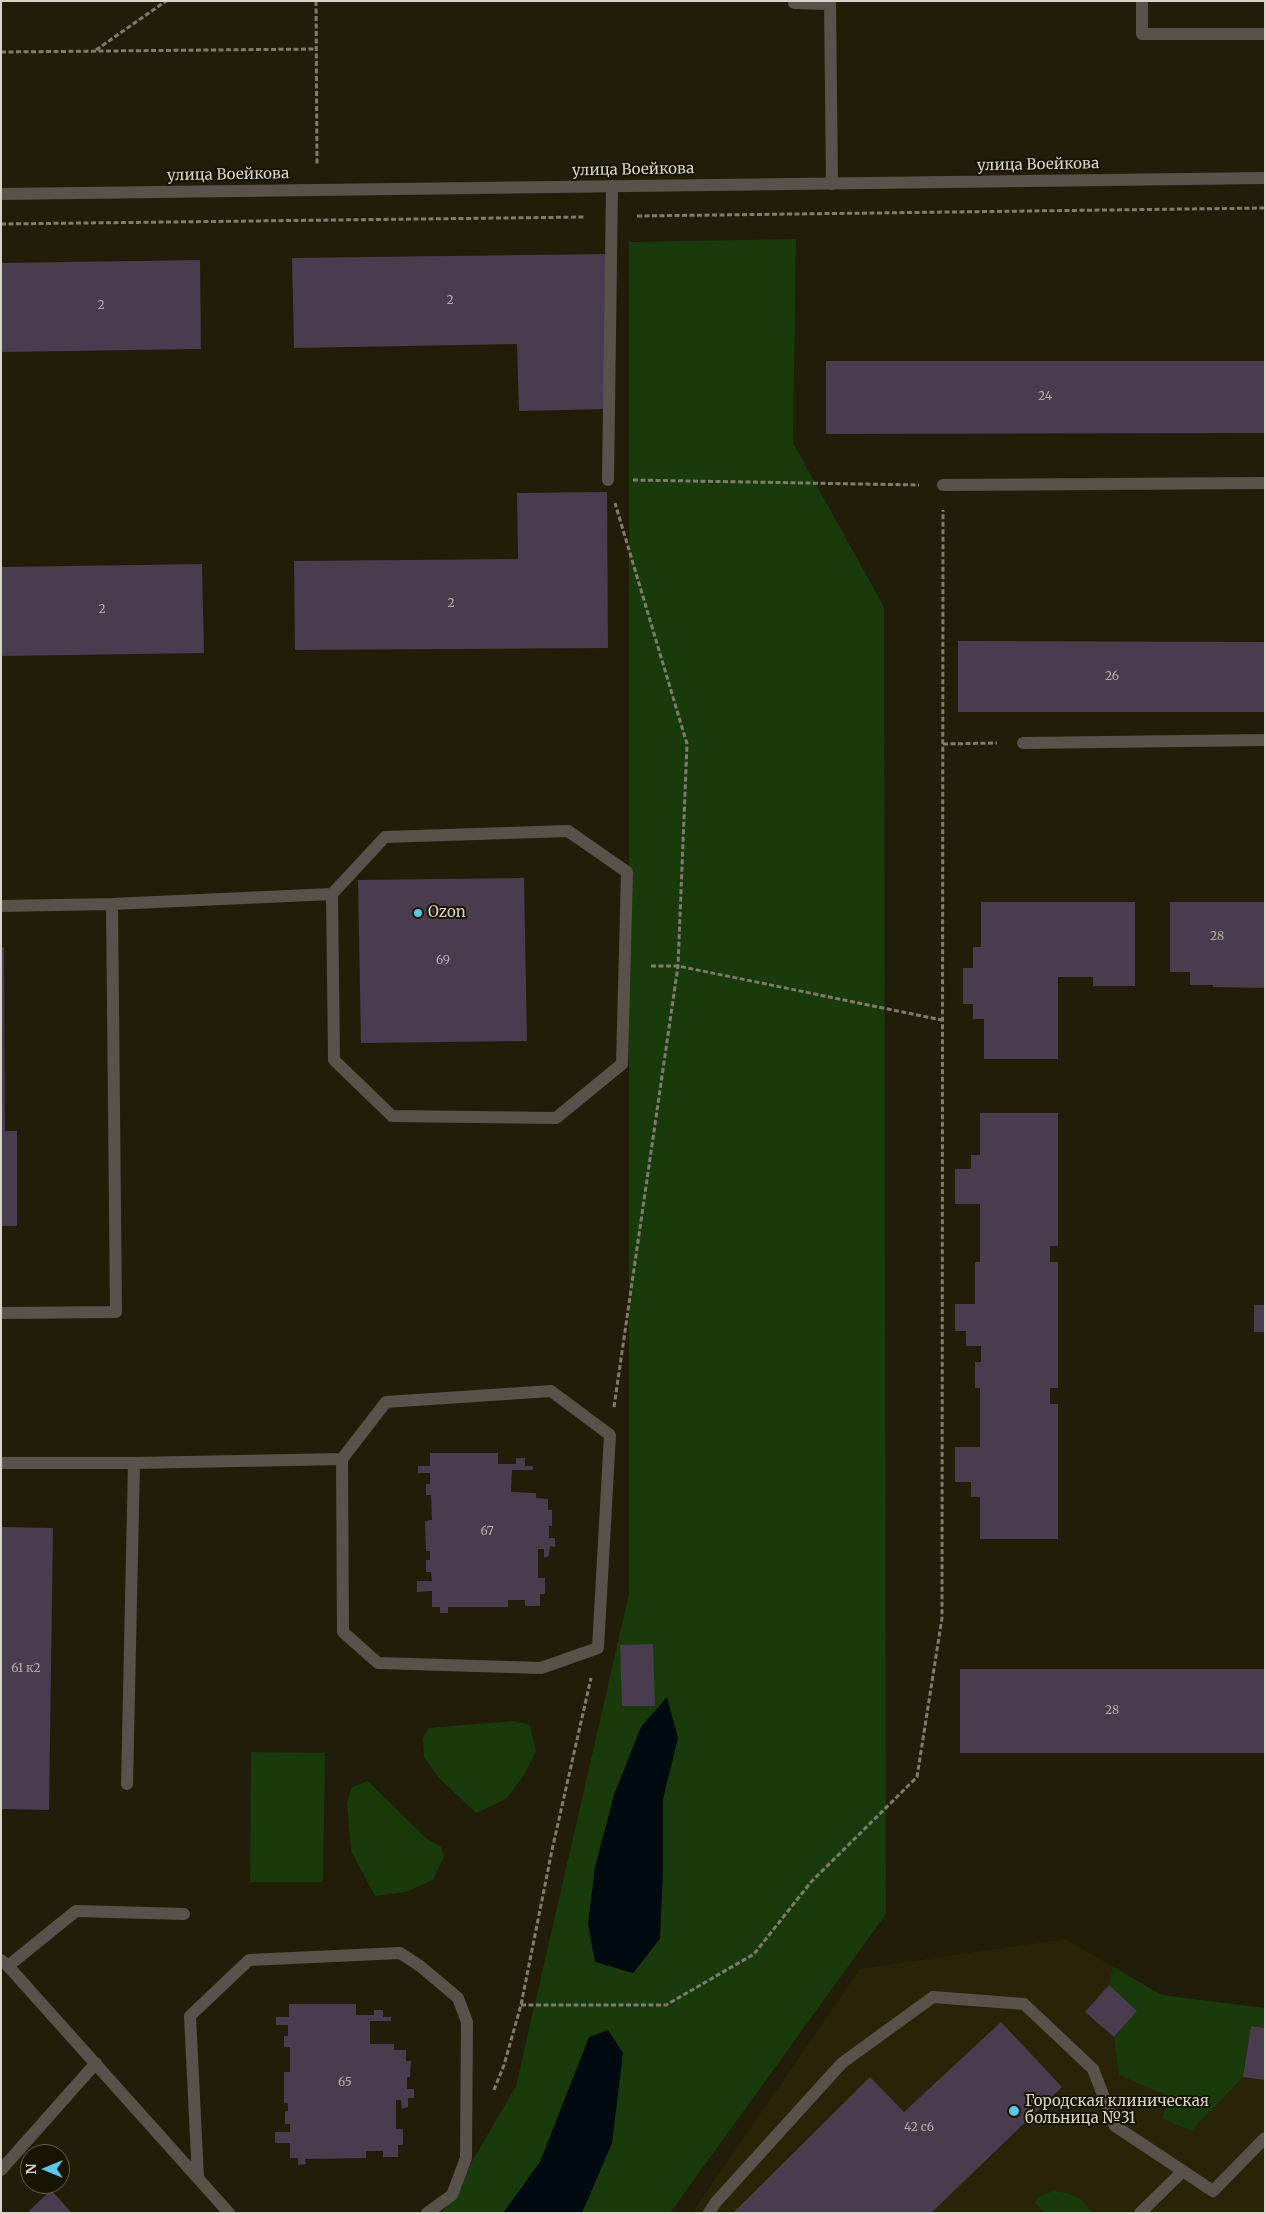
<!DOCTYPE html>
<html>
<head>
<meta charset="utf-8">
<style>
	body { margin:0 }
	#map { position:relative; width:1266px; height:2214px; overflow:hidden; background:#211d09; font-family:Merriweather,serif }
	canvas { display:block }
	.frame { position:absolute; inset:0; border:2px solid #d6d4c8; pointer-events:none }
	.north { position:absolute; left:20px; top:2144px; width:50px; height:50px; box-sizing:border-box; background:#171402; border:1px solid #636151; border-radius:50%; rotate:270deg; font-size:14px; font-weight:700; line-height:20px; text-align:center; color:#d6d4c8 }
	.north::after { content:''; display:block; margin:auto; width:18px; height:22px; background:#5bc8e7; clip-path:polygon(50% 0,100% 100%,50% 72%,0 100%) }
</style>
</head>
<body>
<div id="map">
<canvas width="1266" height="2214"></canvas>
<div class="frame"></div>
<div class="north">N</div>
</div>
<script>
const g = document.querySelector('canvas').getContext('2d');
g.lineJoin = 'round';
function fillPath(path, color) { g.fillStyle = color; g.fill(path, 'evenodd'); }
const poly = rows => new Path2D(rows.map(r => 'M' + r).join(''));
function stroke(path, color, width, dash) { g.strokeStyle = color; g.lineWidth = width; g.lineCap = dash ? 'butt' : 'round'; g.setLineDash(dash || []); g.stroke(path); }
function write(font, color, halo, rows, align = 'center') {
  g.font = font + ' Merriweather,serif'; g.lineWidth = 4; g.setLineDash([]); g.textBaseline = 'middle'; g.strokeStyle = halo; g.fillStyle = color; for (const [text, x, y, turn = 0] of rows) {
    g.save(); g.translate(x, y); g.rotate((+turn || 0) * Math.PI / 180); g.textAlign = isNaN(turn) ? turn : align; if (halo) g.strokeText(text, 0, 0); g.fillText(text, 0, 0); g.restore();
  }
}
const built = poly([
	[1065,1939,1162,1995,1265,2008,1265,2213,692,2213,860,1969]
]);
const green = poly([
	[796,239,793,443,884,607,886,1914,670,2213,442,2213,516,2086,629,1594,629,242],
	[514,1721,530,1725,536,1751,524,1775,506,1799,476,1813,438,1777,424,1757,423,1738,429,1728],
	[251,1752,325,1753,323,1882,250,1882],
	[368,1781,426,1838,441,1847,444,1857,433,1880,406,1892,375,1896,351,1851,347,1803,352,1787],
	[1113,1967,1162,1995,1265,2008,1265,2028,1251,2026,1243,2077,1191,2131,1162,2118,1171,2097,1119,2075,1114,2037,1137,2011,1109,1985],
	[1053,2191,1067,2193,1079,2198,1093,2213,1045,2213,1034,2202,1040,2196]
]);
const water = poly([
	[667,1697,678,1738,663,1799,663,1871,660,1939,633,1973,595,1962,588,1924,595,1867,614,1795,641,1727],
	[608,2030,623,2053,612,2143,582,2213,503,2213,540,2162,589,2037]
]);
const building = poly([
	[606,254,608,409,519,411,517,344,294,348,292,258],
	[200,260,201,349,1,352,1,263],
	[826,361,1265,361,1265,433,826,434],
	[607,492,608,648,295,650,294,561,518,559,517,493],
	[202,564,204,653,1,656,1,567],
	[958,641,1265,642,1265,712,958,712],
	[524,878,527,1041,361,1043,358,880],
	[981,902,1135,902,1135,986,1093,986,1093,977,1058,977,1058,1059,984,1059,984,1019,973,1019,973,1004,963,1004,963,968,973,968,973,947,981,947],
	[1170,902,1265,902,1265,988,1213,987,1213,985,1190,985,1190,972,1170,972],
	[4,947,5,1131,17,1131,17,1226,1,1226,1,948],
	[980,1113,1058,1113,1058,1246,1050,1246,1050,1262,1058,1262,1058,1388,1050,1388,1050,1404,1058,1404,1058,1539,980,1539,980,1497,971,1497,971,1482,955,1482,955,1447,980,1447,980,1388,975,1388,975,1362,981,1362,981,1346,966,1346,966,1331,955,1331,955,1304,975,1304,975,1262,980,1262,980,1204,955,1204,955,1169,971,1169,971,1155,980,1155],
	[1254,1305,1265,1305,1265,1332,1254,1332],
	[430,1453,498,1453,498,1464,516,1464,516,1458,525,1458,525,1466,533,1466,533,1470,512,1470,511,1492,536,1493,536,1498,548,1499,548,1510,552,1510,552,1526,549,1526,549,1538,555,1538,555,1547,550,1546,549,1556,544,1558,544,1549,538,1549,538,1578,545,1578,545,1594,540,1594,540,1606,525,1606,525,1600,508,1600,508,1607,448,1607,448,1613,440,1613,440,1607,432,1607,432,1591,417,1592,417,1581,432,1581,431,1572,426,1572,426,1560,430,1560,430,1551,426,1551,425,1521,432,1520,431,1495,426,1495,426,1484,430,1484,430,1473,418,1473,418,1466,430,1466],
	[1,1527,53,1528,49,1810,1,1809],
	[653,1644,655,1706,622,1706,620,1645],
	[960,1669,1265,1669,1265,1753,960,1753],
	[1109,1985,1137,2011,1114,2037,1085,2012],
	[289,2004,356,2004,356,2015,374,2015,374,2010,383,2010,383,2017,391,2017,391,2021,370,2021,370,2044,394,2044,394,2050,406,2050,406,2061,411,2061,410,2077,407,2077,407,2089,414,2089,414,2098,408,2098,408,2107,402,2109,401,2100,396,2100,396,2129,403,2129,403,2145,398,2145,398,2157,383,2157,383,2151,366,2151,366,2158,305,2159,306,2164,298,2165,298,2158,290,2158,290,2143,275,2143,275,2132,290,2132,290,2124,285,2124,285,2111,288,2111,288,2103,284,2103,284,2072,290,2072,290,2047,284,2047,284,2036,288,2036,288,2025,276,2025,276,2017,289,2017],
	[1001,2022,1062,2087,931,2213,733,2213,870,2077,904,2112],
	[1251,2026,1265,2028,1265,2080,1243,2077],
	[51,2190,72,2213,31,2213,29,2211]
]);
const path = poly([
	[316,1,317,164],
	[96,50,166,1],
	[1,52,317,49],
	[637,216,1265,208],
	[1,224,586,217],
	[633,480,919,485],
	[943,744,997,743],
	[651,966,678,966,942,1020],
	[614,1407,678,966,687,744,615,503],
	[521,2005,666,2005,754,1954,811,1882,917,1777,942,1618,943,510],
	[494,2090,504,2065,521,2005,552,1850,591,1678]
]);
const service = poly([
	[830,1,832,184],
	[1142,1,1142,34,1265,34],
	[794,3,829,4],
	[608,480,612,186],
	[943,485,1265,483],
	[1023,743,1265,740],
	[112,904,332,894,334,1060,392,1116,556,1118,622,1064,627,872,568,831,385,837,332,894],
	[1,906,112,904,116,1312,1,1313],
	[1,1463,134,1463,127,1784],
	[134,1463,342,1459,386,1402,551,1391,610,1435,598,1648,541,1668,378,1663,343,1632,342,1459],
	[1,1960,8,1966,76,1911,184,1914],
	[8,1966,229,2213],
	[1,2170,96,2063],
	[198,2178,190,2016,249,1960,400,1953,420,1966,458,1998,467,2022,466,2158,452,2195,427,2213],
	[709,2213,716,2202,842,2063,933,1997,1024,2004,1093,2069,1115,2126,1213,2191,1265,2138],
	[1140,2213,1183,2171]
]);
const minor = poly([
	[1,194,1265,178]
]);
const markers = [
	[418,913,5,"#5bc8e7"],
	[1014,2111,6,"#5bc8e7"]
];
const numberNames = [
	["2",450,301],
	["2",101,306],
	["24",1045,397],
	["2",451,604],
	["2",102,610],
	["26",1112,677],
	["28",1217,937],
	["69",443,961],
	["67",487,1532],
	["61 к2",26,1669],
	["28",1112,1711],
	["65",345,2083],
	["42 с6",919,2128]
];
const streetNames = [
	["улица Воейкова",1038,165,-1],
	["улица Воейкова",633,170,-1],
	["улица Воейкова",228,175,-1]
];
const poiNames = [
	["Ozon",428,913],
	["Городская клиническая",1025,2102],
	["больница №31",1025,2119]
];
fillPath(built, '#292408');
fillPath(green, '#193a0a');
fillPath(water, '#010a10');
fillPath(building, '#493c4e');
stroke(path, '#7f7c6d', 3, [5, 2.5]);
stroke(service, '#58524a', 12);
stroke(minor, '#58524a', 12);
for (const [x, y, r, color] of markers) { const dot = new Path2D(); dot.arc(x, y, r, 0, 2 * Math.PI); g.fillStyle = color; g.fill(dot); stroke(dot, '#171402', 2); }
write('12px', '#b3aeaa', null, numberNames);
write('15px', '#d6d4c8', '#171402', streetNames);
write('15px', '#d6d4c8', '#171402', poiNames, 'left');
</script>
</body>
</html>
